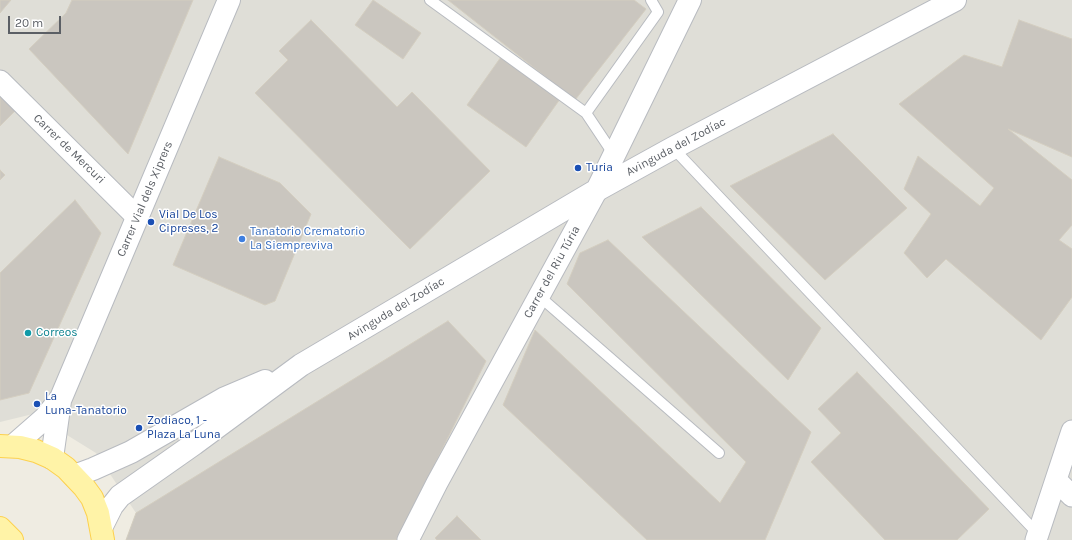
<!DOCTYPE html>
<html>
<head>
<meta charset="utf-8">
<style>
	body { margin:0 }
	#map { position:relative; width:1072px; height:540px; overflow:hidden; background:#efece2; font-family:Karla,sans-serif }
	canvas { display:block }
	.scale { position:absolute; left:8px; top:16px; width:53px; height:18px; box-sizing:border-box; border:2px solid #5b5f65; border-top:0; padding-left:5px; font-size:12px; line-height:14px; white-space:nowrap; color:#5b5f65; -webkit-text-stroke:3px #fff; paint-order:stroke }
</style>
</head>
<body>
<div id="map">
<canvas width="1072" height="540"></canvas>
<div class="scale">20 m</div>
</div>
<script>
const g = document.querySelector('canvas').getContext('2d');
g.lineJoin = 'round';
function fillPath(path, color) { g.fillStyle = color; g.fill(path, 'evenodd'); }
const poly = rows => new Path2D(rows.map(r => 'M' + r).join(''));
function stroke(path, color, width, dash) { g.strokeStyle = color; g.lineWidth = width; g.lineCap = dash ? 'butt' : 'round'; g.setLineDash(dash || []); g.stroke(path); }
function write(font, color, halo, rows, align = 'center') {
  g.font = font + ' Karla,sans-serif'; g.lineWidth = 3; g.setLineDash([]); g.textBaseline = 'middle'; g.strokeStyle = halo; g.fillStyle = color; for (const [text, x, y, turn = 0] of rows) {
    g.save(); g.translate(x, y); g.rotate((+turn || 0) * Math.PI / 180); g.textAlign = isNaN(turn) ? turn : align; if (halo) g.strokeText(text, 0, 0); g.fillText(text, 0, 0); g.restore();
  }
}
const industrial = poly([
	[0,0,1072,0,1072,540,126,540,136,513,96,453,33,414,0,422]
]);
const building = poly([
	[0,0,11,0,0,13,0,0],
	[72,0,193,0,128,154,29,49,66,13,72,0],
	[373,0,421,33,403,59,355,25,373,0],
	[448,0,634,0,646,9,575,100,448,0],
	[311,20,397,107,412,92,490,171,410,249,255,93,288,60,279,51,311,20],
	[1019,20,1072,39,1072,157,1008,129,1072,180,1072,225,1059,240,1072,249,1072,297,1041,340,946,259,927,278,904,253,931,214,904,189,918,156,980,206,994,188,899,104,964,55,1002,67,1019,20],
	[501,57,560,99,526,147,467,105,501,57],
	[0,88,19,107,0,126,0,88],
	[833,134,907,208,825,280,730,186,833,134],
	[219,157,280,183,311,214,275,301,265,305,173,265,219,157],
	[0,170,5,175,0,180,0,170],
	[75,200,101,233,29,393,0,400,0,273,75,200],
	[701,207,821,328,788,380,642,237,701,207],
	[608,240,811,432,765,540,647,540,503,405,535,330,720,503,746,462,567,284,580,253,608,240],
	[448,321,486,361,397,540,126,540,136,513,448,321],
	[857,372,989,509,957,540,885,540,811,462,841,433,818,409,857,372],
	[457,516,481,540,437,540,435,538,457,516]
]);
const service = poly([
	[430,0,586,113,658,12,651,0],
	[586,113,614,155],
	[673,148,1038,534],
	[539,296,719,453]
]);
const minor = poly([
	[0,81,137,217],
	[1057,481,1072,496],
	[408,540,437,483,597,190],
	[1036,540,1072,431]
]);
const tertiary = poly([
	[597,190,690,0],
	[13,446,45,418,61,398,229,0],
	[52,458,60,401],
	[74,476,93,469,131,452,225,398,265,381],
	[102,526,112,506,120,496,194,444,301,365,597,190,673,148,955,0]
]);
const primary = poly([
	[0,446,20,447,36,451,52,458,66,468,84,487,92,498,98,513,103,540],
	[0,528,12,540]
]);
const markers = [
	[578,168,4,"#1a4fb4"],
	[151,222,4,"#1a4fb4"],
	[242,239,4,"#3f7fe0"],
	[28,333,4,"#0f9aa8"],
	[37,404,4,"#1a4fb4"],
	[139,428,4,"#1a4fb4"]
];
const streetNames = [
	["Avinguda del Zodíac",676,147,-28],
	["Carrer de Mercuri",69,149,44],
	["Carrer Vial dels Xiprers",145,199,-67],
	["Carrer del Riu Túria",552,272,-61],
	["Avinguda del Zodíac",396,309,-31]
];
const transitNames = [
	["Turia",586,168],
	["Vial De Los",159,215],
	["Cipreses, 2",159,229],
	["La",45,397],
	["Luna-Tanatorio",45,411],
	["Zodiaco, 1 -",147,421],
	["Plaza La Luna",147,435]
];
const shopNames = [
	["Tanatorio Crematorio",250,232],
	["La Siempreviva",250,246]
];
const cultureNames = [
	["Correos",36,333]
];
fillPath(industrial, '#dfded7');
fillPath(building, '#cac6bf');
stroke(building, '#d4cec0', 1);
stroke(service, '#b8bbc0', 12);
stroke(minor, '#b8bbc0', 23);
stroke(tertiary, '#b8bbc0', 24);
stroke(primary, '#fdd14e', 24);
stroke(service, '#fff', 10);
stroke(minor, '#fff', 21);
stroke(tertiary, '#fff', 22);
stroke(primary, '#fff3a7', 22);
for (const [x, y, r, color] of markers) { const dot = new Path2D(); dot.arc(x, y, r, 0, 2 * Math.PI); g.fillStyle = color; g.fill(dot); stroke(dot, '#fff', 1.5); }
write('12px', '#5b5f65', '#fff', streetNames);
write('12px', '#164399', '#fff', transitNames, 'left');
write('12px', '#366cbe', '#fff', shopNames, 'left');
write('12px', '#0d838f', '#fff', cultureNames, 'left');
</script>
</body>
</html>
